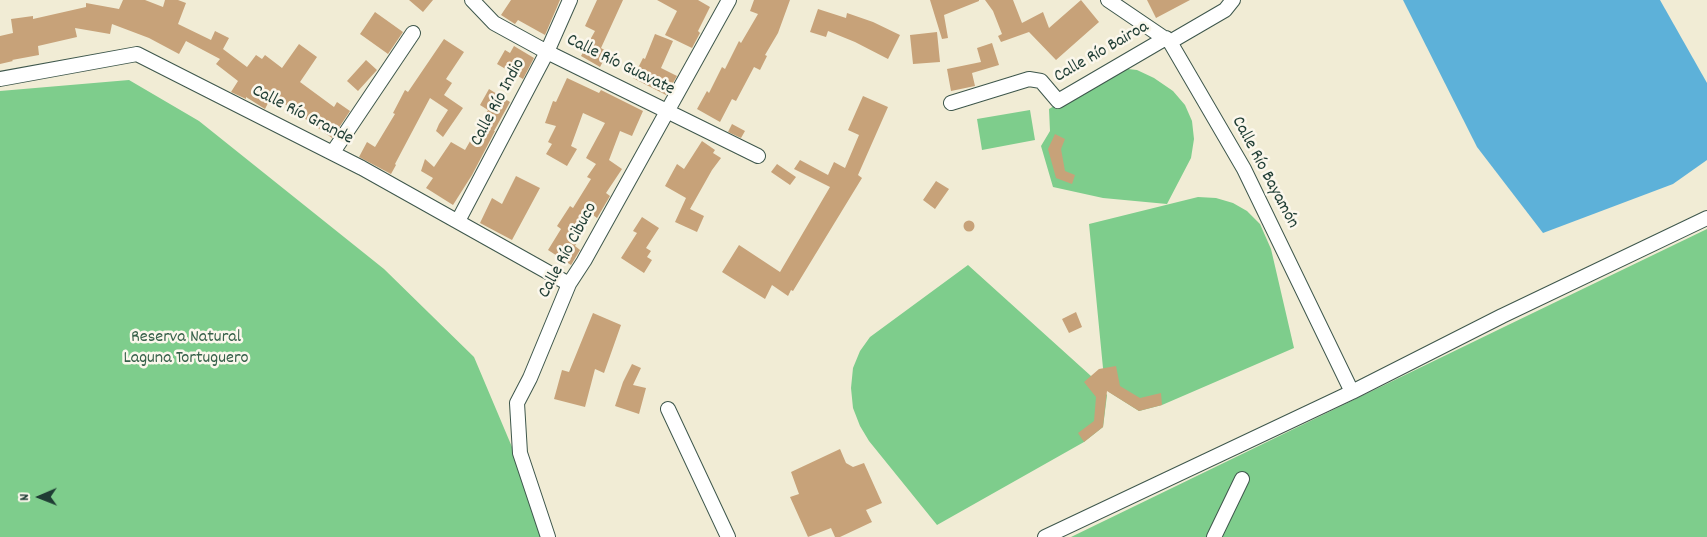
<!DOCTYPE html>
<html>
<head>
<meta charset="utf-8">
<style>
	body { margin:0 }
	#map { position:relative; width:1707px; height:537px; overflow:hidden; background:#f1ecd5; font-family:Dekko,sans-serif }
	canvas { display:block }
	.north { position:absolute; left:15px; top:472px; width:50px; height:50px; -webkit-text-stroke:4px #fbf7ec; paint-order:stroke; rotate:269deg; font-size:14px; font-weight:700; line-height:20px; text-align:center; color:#1f3d34 }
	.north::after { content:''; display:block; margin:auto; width:18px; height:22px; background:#1f3d34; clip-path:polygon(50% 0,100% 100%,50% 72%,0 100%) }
</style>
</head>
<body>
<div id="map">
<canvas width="1707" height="537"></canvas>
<div class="north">N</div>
</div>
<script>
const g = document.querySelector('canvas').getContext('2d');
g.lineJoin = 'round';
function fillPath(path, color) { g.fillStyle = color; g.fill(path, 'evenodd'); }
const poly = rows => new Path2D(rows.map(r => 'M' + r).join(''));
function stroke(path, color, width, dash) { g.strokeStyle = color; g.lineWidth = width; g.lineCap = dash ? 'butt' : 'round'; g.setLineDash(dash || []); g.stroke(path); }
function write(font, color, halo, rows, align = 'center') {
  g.font = font + ' Dekko,sans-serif'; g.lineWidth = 5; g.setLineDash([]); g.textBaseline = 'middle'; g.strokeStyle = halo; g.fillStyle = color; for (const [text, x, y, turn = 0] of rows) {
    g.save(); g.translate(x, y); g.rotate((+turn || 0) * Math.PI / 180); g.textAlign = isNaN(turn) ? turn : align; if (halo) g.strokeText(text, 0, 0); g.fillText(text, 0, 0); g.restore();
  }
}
const green = poly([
	[1119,68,1137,70,1154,78,1173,91,1185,105,1192,121,1194,139,1191,158,1167,204,1103,198,1053,187,1041,146,1050,131,1049,109],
	[129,80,199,121,384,269,474,357,550,537,0,537,0,91],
	[1030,110,1035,140,982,150,977,119],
	[1198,197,1216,198,1233,203,1247,211,1260,224,1271,249,1294,348,1162,405,1139,411,1109,392,1103,368,1089,224],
	[1707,229,1707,537,1071,537,1506,326],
	[968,265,1091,376,1107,395,1103,427,1084,442,937,525,869,441,860,426,853,408,851,388,853,368,860,351,870,337]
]);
const water = poly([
	[1403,0,1660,0,1707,83,1707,160,1673,184,1543,233,1477,147]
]);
const building = poly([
	[123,0,145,0,163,7,165,0,178,0,186,3,178,24,211,40,215,31,229,38,223,49,247,67,256,55,262,59,265,55,282,68,299,44,317,57,300,82,334,107,337,102,350,111,332,138,272,95,265,109,246,97,246,99,231,92,238,81,216,64,220,59,186,41,179,54,149,38,112,24,110,34,75,28,77,37,38,46,39,55,12,60,13,61,0,64,0,36,13,33,11,19,33,16,33,19,86,7,86,3,119,9],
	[409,0,433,0,423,12],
	[511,0,560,0,545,35,518,20,515,24,501,15],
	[597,0,623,0,601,48,608,52,600,67,581,56,595,31,585,26],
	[657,0,698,0,710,7,698,31,700,33,692,48,665,35,677,11],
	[754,0,790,0,778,33,765,55,767,56,760,70,754,67,736,101,732,99,720,122,697,109,707,91,709,93,722,67,725,69,739,41,741,43,758,14,750,11],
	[930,0,979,0,979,1,944,15,948,38,942,39],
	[985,0,1013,0,1022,23,1043,12,1049,28,1081,0,1099,22,1056,60,1029,32,1001,42,998,36,1002,34,993,11],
	[1147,0,1190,0,1156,18],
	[818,9,846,18,847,13,873,22,900,35,888,59,855,42,828,31,826,37,810,32],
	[375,12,403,32,388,54,360,34],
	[937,32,940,62,913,64,910,35],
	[655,34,673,41,661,68,677,76,666,95,633,78,643,58,645,59],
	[444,39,464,52,446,79,452,83,444,95,463,108,443,137,436,131,439,124,448,110,430,98,395,164,396,165,391,174,359,157,367,142,375,147,395,114,393,113,405,90,408,92],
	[992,43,999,65,972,73,975,86,951,91,947,69,981,62,977,48],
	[514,46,534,58,523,79,497,64,505,50,510,53],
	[366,60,377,70,358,91,347,81],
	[567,78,599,93,601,90,643,111,632,136,620,131,609,160,622,169,606,193,610,196,597,218,593,215,575,246,580,250,571,265,548,250,561,229,557,226,570,206,573,208,591,179,587,177,596,164,586,158,605,123,583,113,571,146,577,149,567,166,546,154,552,144,548,142,556,126,545,123,553,101,556,102],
	[489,89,510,102,494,131,495,131,472,175,453,205,426,188,433,178,421,171,425,159,434,167,451,142,465,150,488,110,480,105],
	[863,96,888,107,858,175,862,178,793,291,791,290,788,296,772,285,765,299,722,272,739,245,780,272,830,187,794,169,800,160,828,175,834,162,845,168,859,135,848,130],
	[732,124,745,131,741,138,728,132],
	[1055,134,1065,139,1061,149,1065,171,1075,175,1072,184,1056,178,1048,149],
	[702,141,715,150,713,153,721,158,712,170,690,209,704,216,697,232,675,222,686,198,665,186,677,164,684,169],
	[777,164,796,177,790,185,771,172],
	[516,176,540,188,512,240,480,223,492,198,502,204],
	[936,181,949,189,935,209,923,200],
	[642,217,659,228,646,248,651,251,647,257,652,260,644,273,621,258,637,233,633,231],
	'963.5 226a5.5 5.5 0 1 1 11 0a5.5 5.5 0 1 1-11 0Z',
	[1076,312,1082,327,1069,333,1062,319],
	[593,313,621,325,604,373,595,369,585,407,554,399,562,370,569,372],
	[632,364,641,368,633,385,646,388,639,414,615,406,623,382],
	[1116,366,1120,386,1140,398,1161,393,1162,405,1139,411,1107,391,1103,427,1084,442,1078,433,1094,421,1096,397,1084,382,1099,369],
	[840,449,846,463,853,467,864,463,882,503,866,510,872,522,840,537,835,537,831,528,808,537,790,497,799,494,791,472]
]);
const minor = poly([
	[472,0,494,23,547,52,758,156],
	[1108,0,1170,42,1244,169,1352,392],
	[1170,42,1225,10,1233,0],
	[0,79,137,54,362,168,569,284],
	[951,103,1029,79,1041,81,1058,101,1166,38],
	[333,152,413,33],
	[458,221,547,52,570,0],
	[668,409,728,537],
	[548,537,520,453,517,403,530,378,569,284,584,261,729,0],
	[1045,537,1352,392,1502,316,1707,218],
	[1214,537,1242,479]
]);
const streetNames = [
	["Calle Río Bairoa",1102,53,-30],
	["Calle Río Guavate",620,66,26],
	["Calle Río Indio",499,103,-62],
	["Calle Río Grande",302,116,27],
	["Calle Río Bayamón",1264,173,62],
	["Calle Río Cibuco",569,251,-62]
];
const parkNames = [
	["Reserva Natural",186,339],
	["Laguna Tortuguero",186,360]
];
fillPath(green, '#7ecd8c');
fillPath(water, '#5db1d9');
fillPath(building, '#c7a279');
stroke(minor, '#3e574c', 16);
stroke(minor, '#fff', 14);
write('18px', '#1f3d34', '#fbf7ec', streetNames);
write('18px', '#37614a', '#fbf7ec', parkNames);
</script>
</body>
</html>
